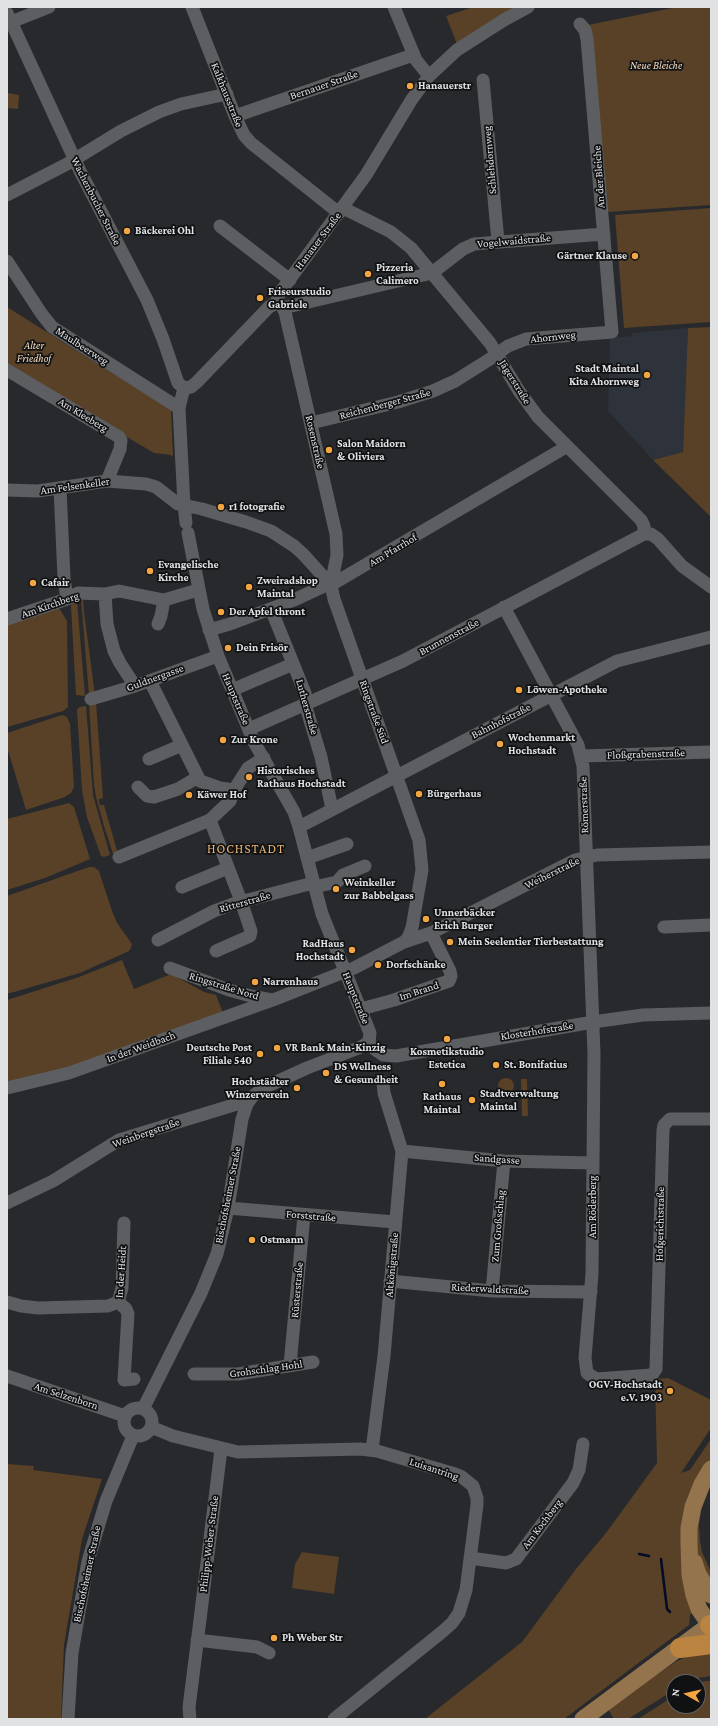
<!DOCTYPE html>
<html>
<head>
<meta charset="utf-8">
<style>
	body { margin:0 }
	#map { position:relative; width:718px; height:1726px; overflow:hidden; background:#27292c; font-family:"Crimson Pro",serif }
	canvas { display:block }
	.frame { position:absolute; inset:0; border:8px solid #e1e2e4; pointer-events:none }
	.north { position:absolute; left:666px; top:1674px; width:40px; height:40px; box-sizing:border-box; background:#101113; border:1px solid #646567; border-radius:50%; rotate:278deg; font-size:11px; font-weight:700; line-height:16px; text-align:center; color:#e1e2e4 }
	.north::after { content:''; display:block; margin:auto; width:14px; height:18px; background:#f2a541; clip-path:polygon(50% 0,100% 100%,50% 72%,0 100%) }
</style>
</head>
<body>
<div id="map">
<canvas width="718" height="1726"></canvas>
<div class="frame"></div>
<div class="north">N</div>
</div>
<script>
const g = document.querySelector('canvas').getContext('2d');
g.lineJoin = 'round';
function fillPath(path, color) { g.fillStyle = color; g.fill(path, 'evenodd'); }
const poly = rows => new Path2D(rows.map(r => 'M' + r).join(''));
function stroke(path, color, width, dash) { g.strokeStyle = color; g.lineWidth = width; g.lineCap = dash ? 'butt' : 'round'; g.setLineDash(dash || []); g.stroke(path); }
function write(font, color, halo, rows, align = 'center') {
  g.font = font + ' "Crimson Pro",serif'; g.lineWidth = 3.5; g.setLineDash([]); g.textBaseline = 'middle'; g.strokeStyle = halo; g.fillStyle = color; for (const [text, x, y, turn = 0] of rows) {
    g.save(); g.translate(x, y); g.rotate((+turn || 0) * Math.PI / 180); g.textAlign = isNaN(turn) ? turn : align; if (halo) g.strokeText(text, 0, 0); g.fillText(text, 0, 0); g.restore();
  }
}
const built = poly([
	[688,328,683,452,653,460,608,411,610,338,632,336,632,333]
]);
const green = poly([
	[473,7,517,7,457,44,446,16],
	[677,7,711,7,711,205,607,212,588,25],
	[8,93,19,95,18,109,7,108],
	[711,208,711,322,624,328,615,215],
	[7,307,171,410,173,457,171,455,154,453,7,366],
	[711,327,711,517,653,460,683,452,688,328],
	[83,597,84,612,95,695,89,695,81,599],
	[75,600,77,601,85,696,76,695,71,606,72,601],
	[59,608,67,621,68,707,63,711,7,727,7,624],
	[96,702,103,798,99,799,99,802,100,805,104,805,118,854,116,855,113,854,104,826,96,797,94,784,89,703],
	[86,706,93,795,110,855,104,857,101,856,87,817,82,790,77,710,79,707],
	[62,715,67,717,70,724,74,787,71,793,65,797,26,810,7,747,7,733],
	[69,803,74,807,90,859,45,878,7,890,7,819],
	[89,867,94,867,99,871,112,911,117,923,132,944,131,948,129,951,80,973,7,994,7,896],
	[122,960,134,989,171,974,204,992,216,995,223,1013,73,1067,7,1084,7,1000,79,977],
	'498 1086a8 8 0 1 1 16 0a8 8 0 1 1-16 0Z',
	[521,1079,527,1079,528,1116,522,1116],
	[668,1378,711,1400,711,1428,681,1473,690,1470,711,1439,711,1461,693,1490,693,1611,690,1615,689,1625,564,1719,425,1719,522,1642,576,1569,606,1533,657,1463,655,1379],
	[7,1464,34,1466,33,1470,102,1479,82,1539,64,1645,61,1719,7,1719],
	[702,1503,699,1525,700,1541,702,1552,711,1572,711,1579,700,1566,695,1542],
	[302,1552,339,1557,334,1594,292,1588,295,1564],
	[711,1650,711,1676,691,1679,687,1682,674,1682,674,1690,628,1719,614,1719,608,1709,645,1682,675,1662,696,1652],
	[705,1681,711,1681,711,1719,638,1719,674,1696,674,1706,698,1706,698,1683]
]);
const stream = poly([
	[639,1554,649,1556],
	[661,1559,667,1609,670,1612]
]);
const minor = poly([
	[192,7,235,116,244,135,251,143,339,213],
	[394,7,416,60,429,76],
	[7,13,80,171,147,300,163,339,178,383,184,388],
	[11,22,49,7],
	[483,80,498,241],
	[235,116,413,55],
	[7,195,67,164,121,131,159,112,181,104,227,94],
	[343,208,391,232,411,248,490,343,519,391,538,417,641,520,644,526,644,534],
	[220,226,290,280],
	[7,261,41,313,52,327,179,408],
	[276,303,282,306,285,312,336,534,337,555,331,585],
	[283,308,432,273,463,249,474,244,604,234],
	[7,370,119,437,121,440,120,449,107,481],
	[184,388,191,387,197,382,269,307,276,303,279,294,366,175,412,99,429,76,457,50,504,20,528,7],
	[184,388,179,408,184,505,186,523],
	[311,423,398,402,433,391,455,381,490,359,508,346,526,339,612,332,587,39,585,30,580,24],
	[60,488,64,578,67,599],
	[7,490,38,491,107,481,146,484,156,487,178,504,202,509,246,522,271,531,294,546,303,554,331,585,334,599,419,840,422,870,412,928,408,938,404,942,354,968,273,1000,69,1073,7,1088],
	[188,533,203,609,218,656,254,742,294,812,299,827,322,914,370,1033,369,1042],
	[105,594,107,624,114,651,120,663,135,686],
	[504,607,578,745,583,766,594,1053,592,1274,585,1358,587,1373,596,1379,652,1375,656,1369,663,1130,664,1125,670,1119,711,1119],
	[271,609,305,693,306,707,321,757,332,809],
	[7,619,67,599,78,593,105,594,119,591,164,600,198,590],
	[158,624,161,616,164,600],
	[209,630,230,624,294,600,324,586,331,585,566,447],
	[150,681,200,781,220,788,234,790],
	[232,690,293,664],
	[91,699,135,686,218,656],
	[249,729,403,661,644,534,651,534,658,539,682,566,711,587],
	[582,756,711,752],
	[149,759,182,745],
	[138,787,147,796,154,797,178,789,198,777],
	[210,820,241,901,251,931,250,936,216,951],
	[299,827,617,661,711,637],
	[119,857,210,820,230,801,234,790,248,768,264,758],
	[307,858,347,844],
	[182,887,228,868],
	[314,887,337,882,343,875,365,866],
	[664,927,711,925],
	[158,940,214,911,241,901,248,900,313,883],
	[404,942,431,933,575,860,597,855,711,852],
	[170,968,229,990,251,996,272,1000],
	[361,1009,394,1000,449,981,451,976,450,971,431,933],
	[369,1042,373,1048,383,1055,396,1056,593,1022,643,1015,711,1013],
	[402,1151,504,1161,593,1163],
	[7,1203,53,1181,119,1140,250,1100],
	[228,1208,395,1222],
	[390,1281,492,1291,591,1292],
	[492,1291,504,1161],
	[7,1302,21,1306,38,1308,108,1306,118,1302],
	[118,1302,126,1309,128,1314,124,1380,134,1379],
	[118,1302,122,1288,124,1223],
	[290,1365,304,1215],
	[194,1374,238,1374,313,1362],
	[7,1376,125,1416],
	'124 1422a14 14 0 1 1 28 0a14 14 0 1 1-28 0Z',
	[143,1409,201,1293,217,1254,228,1208,242,1119,247,1104,252,1097,263,1088,307,1068,361,1047,369,1042],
	[151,1427,173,1436,238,1452,360,1449,377,1451,455,1474,462,1477,473,1486,477,1498,477,1505,466,1590,459,1613,452,1623,442,1632,334,1719],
	[372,1450,384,1356,402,1151,384,1093,383,1082],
	[470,1558,506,1563,516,1559,573,1483,579,1470,583,1444],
	[197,1640,257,1647,269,1653],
	[68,1719,72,1653,88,1561,106,1501,133,1436],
	[190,1719,189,1707,197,1644,221,1449]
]);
const major = poly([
	[694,1562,698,1574,711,1595],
	[710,1625,699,1609,694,1595,690,1575,689,1543,689,1528,693,1507,702,1484,711,1469],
	[583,1719,711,1624]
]);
const highway = poly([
	[710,1625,711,1626],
	[680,1648,711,1644]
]);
const markers = [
	[410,86,4,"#f2a541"],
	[127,231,4,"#f2a541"],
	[635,256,4,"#f2a541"],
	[368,274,4,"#f2a541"],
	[260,298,4,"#f2a541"],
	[647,375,4,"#f2a541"],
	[329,450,4,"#f2a541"],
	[221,507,4,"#f2a541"],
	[150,571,4,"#f2a541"],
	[33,583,4,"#f2a541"],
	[249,587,4,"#f2a541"],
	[221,612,4,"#f2a541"],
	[228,648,4,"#f2a541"],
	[519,690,4,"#f2a541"],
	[223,740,4,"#f2a541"],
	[500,744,4,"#f2a541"],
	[249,777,4,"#f2a541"],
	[419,794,4,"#f2a541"],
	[189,795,4,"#f2a541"],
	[336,889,4,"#f2a541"],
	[426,919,4,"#f2a541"],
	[450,942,4,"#f2a541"],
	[352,950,4,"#f2a541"],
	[378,965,4,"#f2a541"],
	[255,982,4,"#f2a541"],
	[447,1039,4,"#f2a541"],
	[277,1048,4,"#f2a541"],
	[260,1054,4,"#f2a541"],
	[496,1065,4,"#f2a541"],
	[326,1073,4,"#f2a541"],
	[442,1084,4,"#f2a541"],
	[297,1088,4,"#f2a541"],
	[472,1100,4,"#f2a541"],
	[252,1240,4,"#f2a541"],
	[670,1391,4,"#f2a541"],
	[274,1638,4,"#f2a541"]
];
const parkNames = [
	["Neue Bleiche",656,66],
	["Alter",34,346],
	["Friedhof",34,359]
];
const streetNames = [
	["Bernauer Straße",324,85,-19],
	["Kalkhausstraße",227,95,68],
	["Schlehdornweg",490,160,-95],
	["An der Bleiche",599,177,-94],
	["Wachenbucher Straße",96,201,63],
	["Hanauer Straße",318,241,-53],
	["Vogelwaidstraße",514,241,-5],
	["Ahornweg",553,337,-6],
	["Maulbeerweg",82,346,33],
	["Jägerstraße",515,382,58],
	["Reichenberger Straße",385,404,-15],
	["Am Kleeberg",83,415,31],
	["Rosenstraße",315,442,77],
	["Am Felsenkeller",75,486,-8],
	["Am Pfarrhof",393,550,-31],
	["Am Kirchberg",50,605,-19],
	["Brunnenstraße",449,637,-28],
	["Guldnergasse",155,678,-20],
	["Hauptstraße",236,699,67],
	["Lutherstraße",307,707,74],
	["Ringstraße Süd",374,712,70],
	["Bahnhofstraße",501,721,-27],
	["Floßgrabenstraße",646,754,-2],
	["Römerstraße",584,805,-92],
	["Weiherstraße",552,873,-26],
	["Ritterstraße",245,902,-16],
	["Ringstraße Nord",224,986,17],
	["Im Brand",419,991,-18],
	["Hauptstraße",356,998,68],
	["Klosterhofstraße",537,1031,-9],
	["In der Weidbach",141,1047,-20],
	["Weinbergstraße",146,1133,-19],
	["Sandgasse",497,1159,4],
	["Bischofsheimer Straße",228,1195,-79],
	["Am Röderberg",593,1207,-90],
	["Forststraße",311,1216,5],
	["Hofgerichtstraße",660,1224,-89],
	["Zum Großschlag",498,1226,-85],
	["Altkönigstraße",392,1265,-85],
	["In der Heidt",121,1272,-86],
	["Riederwaldstraße",490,1289,3],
	["Rüsterstraße",297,1290,-85],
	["Grohschlag Hohl",266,1369,-8],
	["Am Selzenborn",66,1396,18],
	["Luisantring",434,1469,18],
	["Am Kochberg",542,1524,-53],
	["Philipp-Weber-Straße",209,1544,-83],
	["Bischofsheimer Straße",87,1574,-78]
];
const poiNames = [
	["Hanauerstr",418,86],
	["Bäckerei Ohl",135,231],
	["Gärtner Klause",627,256,"right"],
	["Pizzeria",376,268],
	["Calimero",376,281],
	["Friseurstudio",268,292],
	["Gabriele",268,305],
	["Stadt Maintal",639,369,"right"],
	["Kita Ahornweg",639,382,"right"],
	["Salon Maidorn",337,444],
	["& Oliviera",337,457],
	["r1 fotografie",229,507],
	["Evangelische",158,565],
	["Kirche",158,578],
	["Zweiradshop",257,581],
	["Maintal",257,594],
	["Cafair",41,583],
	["Der Apfel thront",229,612],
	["Dein Frisör",236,648],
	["Löwen-Apotheke",527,690],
	["Wochenmarkt",508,738],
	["Hochstadt",508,751],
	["Zur Krone",231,740],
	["Historisches",257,771],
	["Rathaus Hochstadt",257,784],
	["Bürgerhaus",427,794],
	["Käwer Hof",197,795],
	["Weinkeller",344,883],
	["zur Babbelgass",344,896],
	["Unnerbäcker",434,913],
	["Erich Burger",434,926],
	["Mein Seelentier Tierbestattung",458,942],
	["RadHaus",344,944,"right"],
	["Hochstadt",344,957,"right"],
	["Dorfschänke",386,965],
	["Narrenhaus",263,982],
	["Deutsche Post",252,1048,"right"],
	["Filiale 540",252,1061,"right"],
	["VR Bank Main-Kinzig",285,1048],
	["Kosmetikstudio",447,1052,"center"],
	["Estetica",447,1065,"center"],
	["St. Bonifatius",504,1065],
	["DS Wellness",334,1067],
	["& Gesundheit",334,1080],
	["Hochstädter",289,1082,"right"],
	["Winzerverein",289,1095,"right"],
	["Stadtverwaltung",480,1094],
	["Maintal",480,1107],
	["Rathaus",442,1097,"center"],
	["Maintal",442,1110,"center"],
	["Ostmann",260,1240],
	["OGV-Hochstadt",662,1385,"right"],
	["e.V. 1903",662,1398,"right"],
	["Ph Weber Str",282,1638]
];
const quarterNames = [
	["HOCHSTADT",246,849]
];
fillPath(built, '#2e323b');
fillPath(green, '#584127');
stroke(stream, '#020c25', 2.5);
stroke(minor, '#5c5e61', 13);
stroke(major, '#94744d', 17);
stroke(highway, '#ba8340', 20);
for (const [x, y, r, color] of markers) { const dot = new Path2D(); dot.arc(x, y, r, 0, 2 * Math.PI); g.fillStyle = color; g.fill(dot); stroke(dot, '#101113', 1.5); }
write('italic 11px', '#f8dcbe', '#101113', parkNames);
write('11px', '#e1e2e4', '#101113', streetNames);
write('bold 11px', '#e1e2e4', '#101113', poiNames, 'left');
g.letterSpacing = '1px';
write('13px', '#e8b275', '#101113', quarterNames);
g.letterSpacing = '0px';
</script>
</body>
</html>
